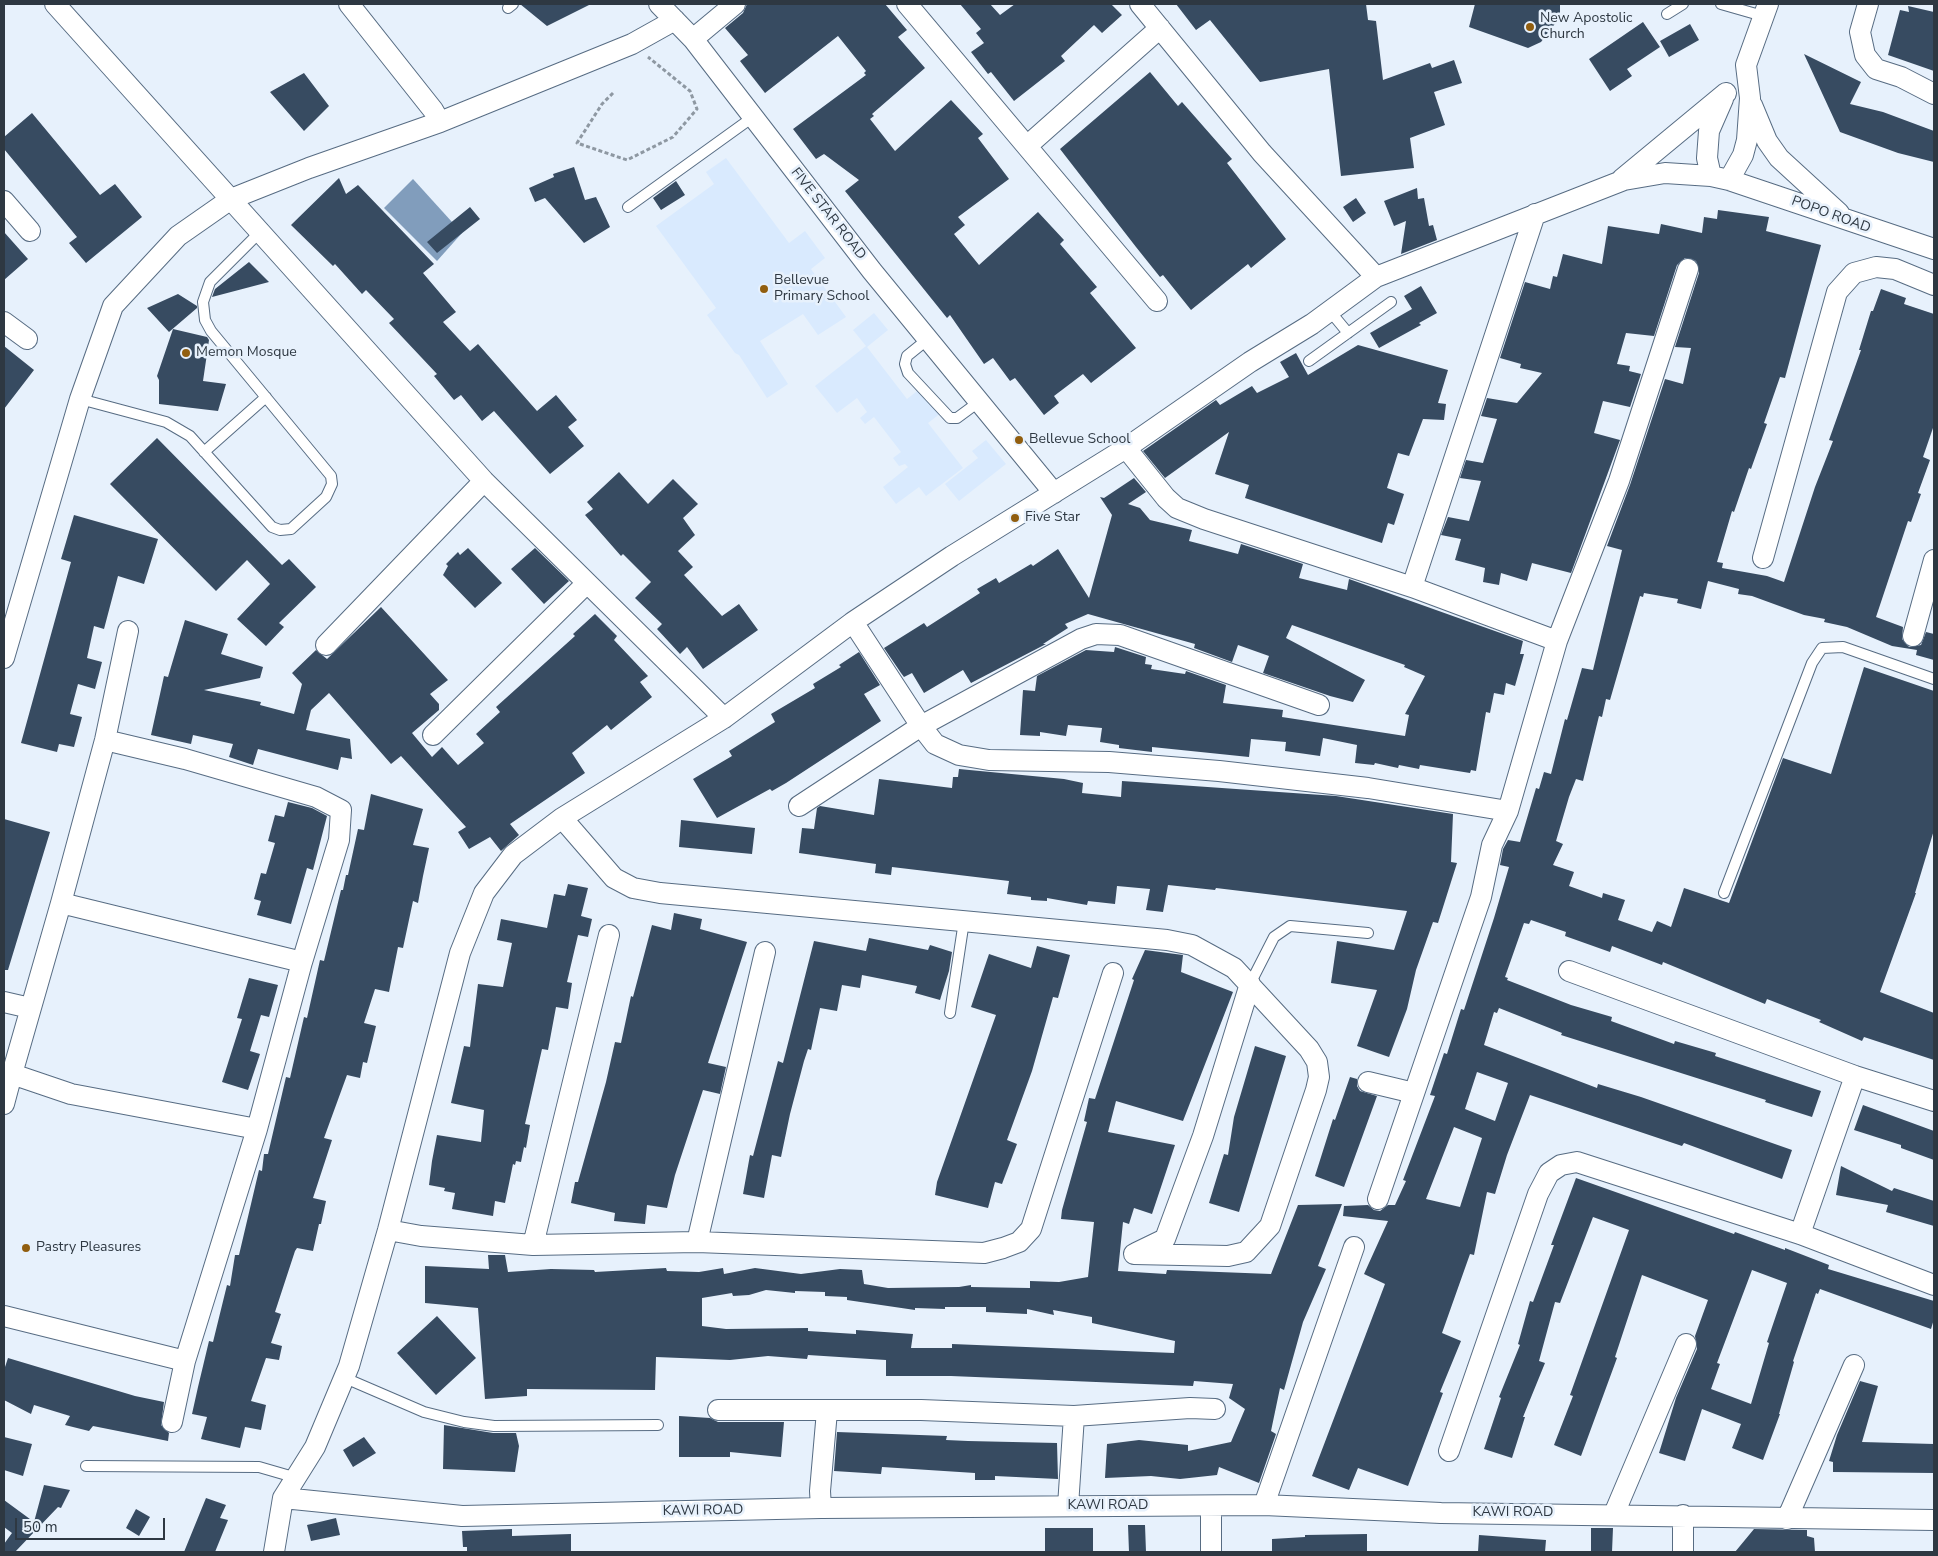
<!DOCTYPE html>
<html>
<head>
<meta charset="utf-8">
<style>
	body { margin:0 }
	#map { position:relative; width:1938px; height:1556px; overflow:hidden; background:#e7f1fc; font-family:"Nunito Sans",sans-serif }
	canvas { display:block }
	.frame { position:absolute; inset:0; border:5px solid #2e3842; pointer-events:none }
	.scale { position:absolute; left:15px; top:1518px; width:150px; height:22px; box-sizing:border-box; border:2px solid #2e3842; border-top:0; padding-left:6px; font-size:15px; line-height:18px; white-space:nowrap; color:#2e3842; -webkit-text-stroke:4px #e7f1fc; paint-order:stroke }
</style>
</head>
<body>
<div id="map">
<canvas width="1938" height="1556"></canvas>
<div class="frame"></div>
<div class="scale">50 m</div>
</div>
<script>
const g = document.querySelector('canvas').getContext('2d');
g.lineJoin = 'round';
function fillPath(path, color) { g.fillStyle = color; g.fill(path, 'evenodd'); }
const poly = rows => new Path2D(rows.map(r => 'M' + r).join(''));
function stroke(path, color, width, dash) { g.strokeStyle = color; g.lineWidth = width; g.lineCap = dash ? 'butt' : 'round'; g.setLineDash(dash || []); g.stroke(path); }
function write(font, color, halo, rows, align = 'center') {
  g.font = font + ' "Nunito Sans",sans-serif'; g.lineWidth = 5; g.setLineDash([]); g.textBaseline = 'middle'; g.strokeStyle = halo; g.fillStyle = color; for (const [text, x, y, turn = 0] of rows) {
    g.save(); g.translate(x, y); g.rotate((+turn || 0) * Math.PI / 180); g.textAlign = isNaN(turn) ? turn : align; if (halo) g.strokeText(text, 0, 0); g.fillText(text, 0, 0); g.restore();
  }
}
const built = poly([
	[726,158,789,243,805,231,825,258,811,269,846,317,818,335,803,314,760,341,788,384,767,398,739,355,735,353,707,315,716,308,656,226,714,184,706,172],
	[874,313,888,330,867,347,907,399,921,388,941,413,928,423,963,468,926,496,919,487,896,504,883,487,908,467,905,464,899,466,893,458,901,452,874,417,865,424,860,418,867,412,857,398,837,413,815,386,866,346,853,330],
	[986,440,1006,464,959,501,945,484,978,458,972,451]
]);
const water = poly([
	[413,179,462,233,437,261,384,208]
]);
const building = poly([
	[520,4,591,4,547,26],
	[747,4,885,4,907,30,898,37,925,68,872,114,874,116,870,119,895,151,951,100,983,134,978,138,1009,179,958,217,965,225,954,234,979,265,1038,212,1064,240,1060,244,1097,287,1090,293,1136,348,1091,383,1083,374,1054,396,1059,403,1044,415,1015,378,1010,381,993,358,984,364,950,315,947,318,845,191,859,180,824,154,816,159,793,129,866,75,864,73,866,71,838,36,765,93,740,61,748,55,725,28,743,13],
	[960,4,990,4,1000,15,1015,4,1111,4,1122,15,1102,33,1094,25,1061,56,1065,61,1014,101,991,72,988,74,971,52,984,43,976,33,981,29],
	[1176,4,1366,4,1368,20,1376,21,1383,80,1430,63,1432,68,1454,60,1462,83,1434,92,1445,125,1410,138,1414,168,1341,176,1329,69,1260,82,1210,20,1196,30],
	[1475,4,1560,4,1560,17,1541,42,1528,48,1469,27],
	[1908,6,1934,12,1934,71,1888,55,1900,10,1909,12],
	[1643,22,1660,47,1627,69,1632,76,1610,91,1589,59],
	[1690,24,1699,40,1669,57,1660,41],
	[1804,54,1861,82,1850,104,1883,112,1934,131,1934,162,1898,153,1840,132],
	[1150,72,1178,106,1182,102,1232,159,1227,163,1286,239,1251,268,1248,264,1191,310,1163,275,1160,277,1136,247,1060,149],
	[304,73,329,106,304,131,270,92],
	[32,113,100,195,115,184,142,217,86,263,69,243,77,237,4,149,4,137],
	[574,167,585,200,596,197,610,227,584,243,545,198,535,202,529,188,554,177,553,174],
	[339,178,346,194,358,185,434,264,423,273,456,312,443,322,470,351,478,344,537,411,556,395,577,420,568,427,584,446,550,474,494,411,482,421,461,395,454,400,434,376,437,374,389,323,394,319,366,290,362,294,335,264,333,266,291,225],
	[676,181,685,195,661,210,653,198],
	[1417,188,1418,199,1424,198,1429,226,1433,225,1437,240,1401,254,1406,221,1394,226,1384,201],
	[1356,198,1366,213,1353,222,1343,207],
	[470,207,480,219,437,253,427,242],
	[1718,210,1769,217,1766,231,1821,245,1785,378,1780,377,1764,423,1767,424,1751,469,1749,468,1734,512,1732,511,1717,562,1723,563,1722,568,1767,576,1784,582,1815,487,1833,441,1829,440,1861,350,1859,350,1871,311,1873,311,1881,289,1906,298,1904,304,1934,314,1934,425,1923,457,1930,460,1918,493,1921,494,1911,522,1908,521,1876,617,1903,627,1902,639,1909,647,1921,645,1926,632,1934,634,1934,660,1916,655,1917,650,1892,646,1847,627,1824,622,1825,619,1804,615,1752,596,1738,594,1739,589,1708,581,1701,609,1677,603,1678,599,1644,593,1643,597,1640,596,1610,700,1606,699,1602,717,1599,716,1583,781,1576,779,1569,797,1556,841,1563,844,1553,865,1574,872,1569,886,1602,898,1603,893,1625,900,1618,920,1652,932,1657,921,1671,927,1684,888,1729,903,1783,758,1831,774,1864,667,1934,691,1934,830,1915,893,1916,893,1880,992,1934,1013,1934,1060,1864,1037,1862,1041,1819,1022,1821,1020,1767,999,1765,1004,1663,962,1662,965,1612,946,1610,952,1565,936,1566,932,1531,920,1529,924,1524,923,1505,977,1508,978,1507,980,1571,1005,1612,1017,1611,1021,1674,1044,1675,1041,1716,1053,1715,1056,1821,1091,1812,1117,1765,1102,1766,1100,1561,1035,1562,1033,1499,1008,1497,1013,1494,1012,1484,1045,1597,1088,1598,1084,1641,1097,1792,1150,1782,1179,1684,1143,1682,1146,1530,1095,1507,1155,1495,1194,1487,1192,1474,1255,1470,1254,1442,1333,1461,1341,1440,1392,1443,1393,1408,1486,1358,1468,1349,1490,1312,1476,1385,1284,1364,1274,1388,1221,1343,1216,1344,1206,1368,1205,1374,1210,1380,1211,1388,1205,1395,1205,1406,1181,1403,1180,1435,1096,1430,1095,1444,1053,1447,1054,1461,1009,1464,1010,1494,918,1509,867,1500,865,1503,849,1508,840,1520,842,1536,788,1539,789,1544,772,1551,774,1565,719,1567,720,1582,668,1593,670,1622,550,1607,546,1630,485,1665,379,1683,384,1691,348,1675,347,1699,273,1696,261,1685,258,1677,265,1654,336,1626,333,1617,364,1630,366,1629,371,1641,374,1630,407,1603,401,1594,433,1620,440,1571,573,1532,563,1527,581,1501,573,1499,585,1483,582,1485,568,1455,560,1461,539,1441,535,1448,517,1469,521,1481,481,1460,478,1466,460,1483,463,1497,419,1481,416,1487,398,1517,403,1542,373,1520,368,1521,364,1500,358,1525,282,1550,289,1553,276,1557,277,1563,254,1602,264,1608,226,1659,234,1661,224,1702,233,1704,217,1717,219],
	[1477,1072,1508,1083,1495,1121,1465,1109],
	[1454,1127,1482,1138,1460,1207,1426,1199],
	[4,232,28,259,4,280],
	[249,262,269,282,212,297,215,289],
	[1421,286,1437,313,1419,323,1421,325,1379,348,1370,333,1412,309,1404,296],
	[178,294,197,306,197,308,169,332,147,308],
	[173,329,207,337,209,340,203,381,226,384,218,411,159,404,159,380,157,376],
	[1358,345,1448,370,1438,403,1446,404,1444,420,1423,419,1409,456,1398,453,1387,488,1404,494,1394,525,1388,523,1382,543,1245,498,1249,485,1215,474,1229,432,1165,478,1143,451,1216,400,1220,405,1252,386,1257,393,1289,377,1280,362,1296,353,1308,375],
	[4,346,34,370,4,409],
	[157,438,282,565,289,559,316,587,279,623,284,627,266,646,237,619,270,584,247,560,216,591,110,484],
	[619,472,648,504,673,479,698,504,683,518,695,535,678,551,693,567,684,575,722,616,739,604,758,630,703,669,687,647,680,654,657,629,662,624,635,598,651,582,623,554,621,556,585,515,593,509,587,502],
	[1134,478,1146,492,1128,504,1140,508,1150,520,1192,530,1189,541,1238,554,1241,544,1303,564,1299,578,1347,590,1349,579,1523,641,1520,654,1524,654,1515,686,1506,683,1504,695,1494,693,1490,713,1486,712,1476,771,1471,770,1470,773,1420,765,1419,769,1399,765,1398,768,1375,763,1374,765,1355,763,1357,745,1323,738,1320,756,1285,751,1286,742,1251,739,1249,757,1152,747,1152,752,1119,748,1119,745,1100,742,1102,728,1068,725,1066,736,1040,732,1040,736,1020,735,1023,690,1035,691,1037,676,1086,650,1114,652,1115,647,1146,657,1145,664,1152,665,1151,669,1185,674,1186,671,1226,685,1223,703,1283,710,1282,717,1405,736,1409,715,1405,714,1425,676,1404,667,1405,665,1292,625,1286,638,1365,680,1353,702,1330,696,1263,673,1269,656,1238,645,1232,662,1194,648,1195,644,1088,614,1065,624,1068,628,1043,644,1046,644,971,683,963,670,924,693,912,673,904,677,901,673,884,648,924,623,927,627,980,593,977,589,996,578,999,583,1031,564,1033,566,1058,549,1089,598,1112,515,1100,497,1104,498],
	[74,515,158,539,144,584,118,576,104,629,94,626,87,658,102,662,95,689,78,684,70,714,82,717,74,747,59,744,57,752,21,743,71,562,61,559],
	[468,548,502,583,475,608,443,575,448,566,446,564,458,552,460,555],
	[535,548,569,581,544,604,511,569],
	[381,607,448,680,430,694,439,704,439,710,412,733,432,757,442,747,458,765,484,743,476,734,500,712,496,707,575,636,573,634,595,614,617,636,614,640,648,676,640,682,652,697,611,730,607,725,572,753,585,773,510,824,519,835,501,851,490,837,469,849,458,832,466,827,401,756,391,764,329,693,311,710,306,730,350,739,352,759,341,757,338,770,258,749,253,765,229,757,233,744,193,735,191,744,151,735,164,676,168,677,185,620,228,634,221,654,263,667,260,678,204,690,261,702,260,705,294,714,302,684,292,673,316,650,327,659],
	[859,652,880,685,864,694,881,721,786,783,772,791,770,789,717,818,693,779,732,756,729,751,775,722,771,714,815,688,813,684,841,667,839,665],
	[959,769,1064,779,1083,783,1082,793,1121,797,1122,781,1336,796,1453,814,1451,862,1457,863,1438,923,1433,922,1416,970,1407,1009,1389,1057,1357,1046,1377,990,1331,983,1337,941,1394,950,1407,911,1216,888,1215,890,1168,885,1163,912,1146,910,1150,889,1117,886,1115,904,1088,901,1087,905,1047,898,1047,901,1031,900,1031,897,1007,894,1009,881,892,867,891,875,875,873,876,864,799,853,802,828,814,829,817,808,820,806,874,815,879,779,952,788,953,777,958,777],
	[371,794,423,809,413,845,429,848,423,876,418,903,413,901,403,948,398,947,389,992,375,989,364,1023,376,1026,367,1063,363,1062,360,1078,347,1075,324,1138,332,1140,313,1198,326,1201,321,1224,319,1224,313,1251,297,1248,295,1251,275,1312,281,1314,271,1343,282,1346,279,1360,266,1358,251,1401,266,1405,261,1430,245,1427,240,1448,201,1439,207,1417,192,1414,198,1387,209,1341,213,1342,227,1285,230,1286,235,1255,239,1255,259,1170,262,1171,264,1154,268,1154,286,1077,290,1078,304,1017,307,1018,320,960,324,961,341,890,343,890,346,875,348,875,358,829,364,830],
	[288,802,312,808,327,816,313,870,307,868,291,924,257,915,261,901,254,899,261,873,266,874,275,843,268,841,275,815,284,817],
	[4,819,50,832,8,970,4,970],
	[681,820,755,828,752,854,679,847],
	[568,884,588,888,581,916,592,919,588,937,578,935,567,982,572,983,568,1009,556,1007,548,1050,542,1049,525,1124,530,1125,526,1148,524,1147,521,1162,516,1161,515,1165,513,1164,505,1203,495,1201,493,1216,452,1209,455,1193,444,1191,445,1188,429,1185,432,1161,437,1135,481,1142,484,1110,451,1103,464,1046,470,1047,478,984,503,987,512,943,497,940,501,919,547,928,554,894,565,896],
	[674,913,702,919,700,929,747,942,708,1063,726,1067,720,1094,703,1090,675,1175,667,1208,647,1205,645,1224,614,1221,615,1213,571,1203,575,1182,578,1182,606,1082,615,1042,621,1043,631,996,633,997,652,925,671,930],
	[869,938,928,950,930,945,952,952,949,971,940,1000,915,993,917,986,862,975,860,988,842,985,837,1011,820,1008,811,1050,808,1049,804,1061,790,1114,781,1157,772,1155,764,1198,743,1194,750,1155,753,1156,778,1061,783,1063,814,941,866,951],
	[1037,946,1070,955,1058,998,1053,997,1032,1071,1007,1140,1017,1144,1002,1184,995,1182,988,1208,935,1195,937,1182,996,1015,971,1007,989,954,1031,968],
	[1145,950,1183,955,1181,972,1233,992,1183,1121,1116,1101,1108,1132,1175,1145,1152,1214,1134,1208,1129,1224,1123,1222,1118,1271,1166,1274,1167,1270,1271,1274,1298,1205,1342,1204,1318,1266,1326,1269,1303,1322,1284,1390,1280,1388,1271,1431,1276,1434,1259,1483,1219,1467,1217,1475,1180,1479,1151,1476,1105,1478,1107,1444,1139,1440,1188,1445,1188,1451,1231,1442,1245,1409,1229,1398,1233,1384,1194,1381,1193,1386,951,1376,886,1376,886,1360,808,1355,807,1359,768,1356,730,1360,656,1357,655,1390,527,1389,527,1396,485,1399,478,1308,425,1303,425,1266,489,1269,488,1255,505,1255,508,1272,551,1269,594,1270,595,1272,666,1268,667,1271,699,1272,723,1268,724,1274,755,1268,801,1274,840,1269,862,1270,864,1284,888,1288,959,1287,971,1285,971,1287,1030,1288,1030,1281,1059,1282,1088,1277,1094,1222,1061,1219,1062,1210,1087,1122,1084,1121,1089,1098,1095,1099,1134,980,1132,979],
	[766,1290,795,1293,795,1291,825,1292,825,1296,847,1297,847,1300,915,1310,915,1308,945,1309,945,1307,986,1307,986,1312,1027,1314,1027,1309,1054,1315,1053,1310,1092,1317,1092,1323,1175,1341,1174,1353,952,1344,952,1348,911,1348,913,1334,856,1330,856,1334,808,1331,808,1328,726,1329,702,1326,702,1298,732,1293,733,1296,749,1295],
	[249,978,278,985,269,1017,261,1015,250,1051,260,1054,248,1090,222,1082,242,1019,237,1018],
	[1255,1046,1286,1056,1239,1212,1209,1203,1224,1154,1228,1155,1234,1117],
	[1350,1077,1357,1079,1357,1086,1360,1091,1377,1096,1344,1187,1315,1176,1333,1119,1335,1120],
	[1863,1105,1934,1131,1934,1160,1901,1148,1901,1145,1854,1130],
	[1841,1166,1892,1191,1894,1188,1934,1201,1934,1226,1886,1212,1888,1205,1836,1195],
	[1576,1178,1734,1234,1735,1232,1785,1250,1785,1248,1829,1265,1828,1269,1934,1301,1934,1319,1931,1329,1820,1289,1818,1294,1816,1293,1793,1361,1794,1362,1779,1414,1780,1414,1763,1460,1732,1448,1741,1424,1702,1409,1685,1461,1659,1453,1676,1398,1697,1349,1695,1336,1708,1300,1642,1275,1615,1357,1617,1358,1581,1456,1554,1445,1573,1396,1570,1395,1629,1230,1593,1217,1560,1303,1555,1302,1539,1361,1545,1363,1523,1417,1525,1417,1512,1458,1484,1449,1501,1398,1499,1397,1520,1345,1518,1344,1530,1301,1533,1302,1554,1245,1551,1245],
	[1752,1270,1787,1283,1767,1342,1769,1343,1751,1404,1711,1389,1720,1364,1717,1363],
	[437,1316,476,1358,436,1395,397,1353],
	[8,1358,135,1396,164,1402,161,1425,169,1433,168,1441,93,1426,89,1431,65,1425,70,1416,34,1405,31,1414,4,1400,4,1370],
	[1860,1381,1878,1386,1862,1442,1934,1444,1934,1473,1833,1472,1833,1462,1829,1461,1837,1435],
	[679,1416,710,1418,718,1422,784,1422,781,1457,730,1452,730,1457,679,1457],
	[444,1425,493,1433,516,1433,519,1446,515,1472,443,1469],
	[837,1432,947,1436,946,1440,968,1441,1057,1443,1058,1479,995,1476,995,1480,975,1480,975,1473,882,1467,881,1474,834,1471],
	[4,1437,32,1444,23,1476,4,1470],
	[364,1437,376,1453,353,1467,343,1450],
	[44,1485,70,1490,61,1508,58,1507,15,1552,4,1552,4,1544,12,1533,4,1527,4,1500,34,1522],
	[206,1498,226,1505,220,1518,228,1520,215,1552,184,1552],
	[136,1509,150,1517,139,1536,126,1528],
	[336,1518,340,1535,311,1541,307,1525],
	[1128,1525,1145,1525,1146,1552,1129,1552],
	[1045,1528,1093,1528,1093,1552,1045,1552],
	[1591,1528,1613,1528,1612,1552,1591,1552],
	[512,1529,512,1536,571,1534,571,1552,467,1552,467,1547,463,1547,462,1531],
	[1754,1529,1807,1530,1807,1536,1814,1538,1815,1552,1735,1552],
	[1367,1534,1367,1552,1272,1552,1272,1539,1305,1537,1305,1535],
	[1479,1535,1546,1540,1545,1552,1478,1552]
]);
const path = poly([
	[613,93,602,104,577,143,627,160,673,137,697,109,690,91,648,57]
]);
const lane = poly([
	[1721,4,1763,16],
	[508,8,513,4],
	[1667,14,1683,4],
	[628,207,753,117],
	[1329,310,1348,333],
	[928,339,907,356,905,364,908,373,950,418,957,418,980,401],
	[1309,361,1391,302],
	[80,399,166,422,190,436,272,527,280,530,291,529,326,497,332,484,331,476,211,331,205,320,203,302,210,282,260,232],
	[204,452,266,397],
	[1724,893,1812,663,1822,648,1843,647,1934,679],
	[1250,984,1274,937,1290,926,1368,933],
	[950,1013,964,921],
	[345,1378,424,1412,464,1422,494,1426,658,1425],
	[86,1466,259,1467,297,1478]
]);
const street = poly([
	[55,4,484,481,724,718],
	[349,4,433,110,440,122],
	[659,4,693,39,872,271,1054,493],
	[907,4,1157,301],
	[1140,4,1262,153,1376,277],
	[1868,4,1860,32,1865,55,1876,69,1901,77,1934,94],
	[693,39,735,4],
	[1752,105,1767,141,1779,158,1839,213],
	[1027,146,1160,28],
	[1711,176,1707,158,1709,131,1723,99],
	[1622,179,1726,93],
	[1729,180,1743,155,1747,140,1750,98,1746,65,1768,4],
	[4,201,30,231],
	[4,322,27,339],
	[1126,448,1166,498,1177,508,1204,519,1412,587,1557,641],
	[1763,558,1837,292,1854,273,1876,267,1895,269,1934,285],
	[1412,587,1535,214],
	[853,622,921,726,935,744,959,755,989,760,1109,762,1219,771,1368,788,1508,811],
	[128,631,105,740,61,903,12,1074,71,1094,257,1129],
	[1913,636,1934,560],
	[326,645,484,481],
	[4,658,80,399,113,306,178,236,231,199,309,168,440,122,632,44,675,20],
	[433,735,586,584],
	[105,740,185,759,316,797,341,810,339,840,302,962,257,1129,185,1361,172,1422],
	[799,806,921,726,1081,639,1096,634,1120,635,1319,705],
	[562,818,614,878,633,888,660,893,1167,940,1192,945,1234,968,1309,1049,1317,1062,1319,1077,1316,1090,1270,1226,1246,1252,1228,1256,1134,1254],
	[61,903,302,962],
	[1569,971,1855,1076,1934,1101],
	[4,1002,30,1008],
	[1368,1082,1414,1093],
	[4,1104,12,1074],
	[1378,1199,1481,897,1492,845,1508,811,1557,641,1619,481,1688,269],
	[388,1230,421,1236,533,1245,697,1242,984,1253,1003,1248,1019,1242,1031,1229,1113,973],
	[1800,1234,1855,1076],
	[697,1242,765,952],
	[533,1245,609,935],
	[1136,1253,1165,1239,1203,1136,1250,984],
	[4,1316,185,1361],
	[718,1410,921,1410,1074,1416,1190,1408,1215,1409],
	[1449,1451,1538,1194,1549,1173,1561,1165,1577,1162,1800,1234,1934,1285],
	[283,1498,462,1516,821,1508,1264,1505,1441,1513,1934,1520],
	[1264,1505,1354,1247],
	[1068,1506,1074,1416],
	[821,1508,820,1491,827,1411],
	[1614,1514,1686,1344],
	[1683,1515,1683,1552],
	[1787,1519,1854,1365],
	[274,1552,283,1498,315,1447,349,1366,388,1230,460,953,484,893,513,855,562,818,724,718,853,622,952,556,1126,448,1250,362,1312,324,1376,277,1624,180,1665,173,1711,176,1729,180,1934,249],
	[1211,1552,1211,1506]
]);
const markers = [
	[1530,27,5,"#915e0f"],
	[764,289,5,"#915e0f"],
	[186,353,5,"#915e0f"],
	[1019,440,5,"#915e0f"],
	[1015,518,5,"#915e0f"],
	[26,1248,5,"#915e0f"]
];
const poiNames = [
	["New Apostolic",1540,19],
	["Church",1540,35],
	["Bellevue",774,281],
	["Primary School",774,297],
	["Memon Mosque",196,353],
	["Bellevue School",1029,440],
	["Five Star",1025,518],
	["Pastry Pleasures",36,1248]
];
const streetNames = [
	["FIVE STAR ROAD",828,214,52],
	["POPO ROAD",1831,215,20],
	["KAWI ROAD",1108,1506],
	["KAWI ROAD",703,1511,-1],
	["KAWI ROAD",1513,1513]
];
fillPath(built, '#d9eafe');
fillPath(water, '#819dbc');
fillPath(building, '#374b61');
stroke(lane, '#576c83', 12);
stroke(street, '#576c83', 22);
stroke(path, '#8e98a2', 3, [4, 2.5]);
stroke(lane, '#fff', 10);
stroke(street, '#fff', 20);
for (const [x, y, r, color] of markers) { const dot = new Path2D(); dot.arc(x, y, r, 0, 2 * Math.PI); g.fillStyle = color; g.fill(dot); stroke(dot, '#e7f1fc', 2); }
write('14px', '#2e3842', '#e7f1fc', poiNames, 'left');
write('14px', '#2e3842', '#e7f1fc', streetNames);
</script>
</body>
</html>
